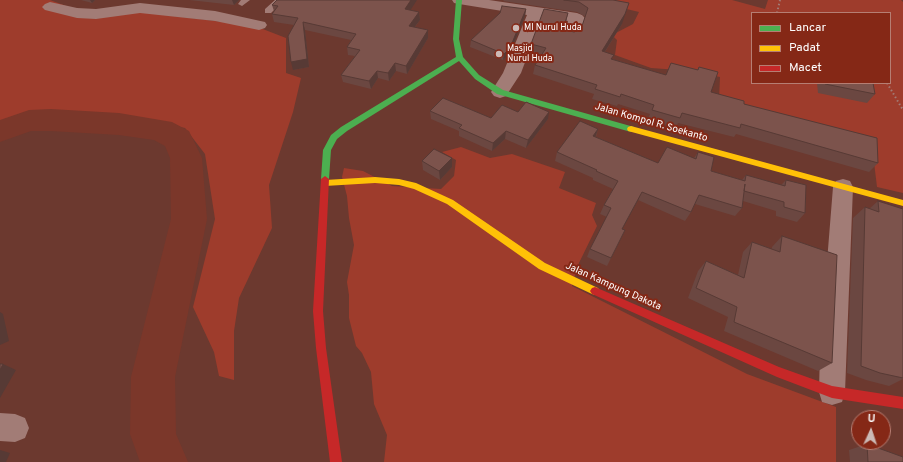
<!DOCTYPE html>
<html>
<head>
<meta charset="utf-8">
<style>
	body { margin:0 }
	#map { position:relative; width:903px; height:462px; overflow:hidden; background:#6c392f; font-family:Overpass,sans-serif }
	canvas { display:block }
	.legend { position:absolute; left:751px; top:12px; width:140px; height:72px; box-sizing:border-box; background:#852816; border:1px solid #b67e73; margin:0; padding:5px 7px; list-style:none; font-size:12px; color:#fff }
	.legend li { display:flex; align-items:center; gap:8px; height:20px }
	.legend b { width:20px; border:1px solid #b67e73 }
	.north { position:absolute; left:851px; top:410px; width:40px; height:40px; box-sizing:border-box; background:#852816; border:1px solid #b67e73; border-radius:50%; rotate:3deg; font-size:11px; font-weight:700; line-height:16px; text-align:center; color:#fff }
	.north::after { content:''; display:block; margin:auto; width:14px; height:18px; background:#ccbab6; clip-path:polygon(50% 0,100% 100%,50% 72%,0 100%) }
</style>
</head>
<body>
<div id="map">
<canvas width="903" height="462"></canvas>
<ul class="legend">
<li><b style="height:5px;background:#4caf50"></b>Lancar</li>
<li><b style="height:5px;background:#ffc107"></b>Padat</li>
<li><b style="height:5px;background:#c62828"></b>Macet</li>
</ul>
<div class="north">U</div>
</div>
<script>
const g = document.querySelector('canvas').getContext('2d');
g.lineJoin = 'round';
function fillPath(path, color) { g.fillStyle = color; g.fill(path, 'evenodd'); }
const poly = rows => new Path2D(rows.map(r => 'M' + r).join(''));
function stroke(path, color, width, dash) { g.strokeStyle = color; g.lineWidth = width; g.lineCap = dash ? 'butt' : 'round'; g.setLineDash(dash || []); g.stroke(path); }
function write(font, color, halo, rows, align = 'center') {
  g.font = font + ' Overpass,sans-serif'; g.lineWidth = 4; g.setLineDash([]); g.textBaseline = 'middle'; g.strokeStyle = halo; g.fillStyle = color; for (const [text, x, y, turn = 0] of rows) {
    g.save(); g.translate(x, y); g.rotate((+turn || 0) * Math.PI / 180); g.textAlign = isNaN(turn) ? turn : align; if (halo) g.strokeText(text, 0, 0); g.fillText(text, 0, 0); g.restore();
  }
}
const green = poly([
	[0,0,50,0,93,16,119,9,255,26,286,38,286,73,301,78,293,112,269,185,272,228,239,298,234,331,234,380,219,376,214,352,193,307,215,219,205,154,185,128,114,114,47,113,0,124],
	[607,0,732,0,765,9,768,0,901,0,903,2,903,193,877,187,871,137,719,100,720,77,693,71,651,68,615,55,617,40,612,35,633,24,639,12,606,4],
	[752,13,890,13,890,83,752,83],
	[461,147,490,158,512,154,565,172,559,188,596,203,592,215,597,226,578,265,572,286,747,374,836,407,836,462,384,462,387,435,374,404,371,372,362,353,356,346,349,318,349,295,347,282,354,245,349,218,347,196,342,177,344,168,363,171,392,186,441,189,454,176,456,160,442,152]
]);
const river = poly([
	[51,109,119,113,172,122,189,131,202,158,207,219,175,377,176,434,188,462,140,462,130,434,131,377,171,219,170,158,165,146,154,140,119,135,51,131,31,131,0,142,0,120,29,110,51,109]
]);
const path = poly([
	[777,13,780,0],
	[887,83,903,110]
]);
const lane = poly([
	[241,0,250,0,242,6,238,4,241,0],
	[275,0,284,0,271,13,265,13,265,9,275,0]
]);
const street = poly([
	[452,0,489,0,577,13,582,15,585,18,579,35,577,38,571,40,565,38,563,35,568,21,542,17,521,73,506,96,500,98,494,96,491,92,503,73,527,15,459,4,454,3,452,0],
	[50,2,77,8,96,9,140,3,215,11,265,22,267,25,265,28,259,30,215,21,140,13,96,19,77,18,45,10,42,7,45,4,50,2],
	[843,179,850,181,853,187,845,392,842,402,832,405,822,402,819,392,820,349,833,187,836,181,843,179],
	[0,413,15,414,25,418,29,428,25,438,15,442,0,441,0,413]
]);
const fast = poly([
	[456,0,462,0,459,39,463,57,479,75,503,90,634,127,635,129,634,131,631,132,497,94,475,79,459,61,347,131,337,139,331,150,329,179,325,182,322,181,321,179,323,150,331,135,341,127,456,57,453,39,456,0]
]);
const slow = poly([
	[631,126,903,200,903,206,628,131,627,129,628,127,631,126],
	[375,177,399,179,416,183,453,200,545,263,598,288,600,291,598,294,595,295,592,294,539,269,447,204,414,189,399,185,375,183,325,186,321,183,325,180,375,177]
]);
const jam = poly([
	[325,176,329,179,323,311,326,348,342,462,330,462,316,348,313,311,321,179,325,176],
	[595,287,779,367,832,386,903,397,903,409,832,398,777,377,592,294,590,291,592,288,595,287]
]);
const wall = poly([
	[81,0,95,0,92,3],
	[189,0,239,0,234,5],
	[504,0,613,0,622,24,605,52,612,59,666,75,697,70,699,67,711,92,744,104,878,163,869,172,736,134,734,137,678,123,676,128,648,119,650,114,618,104,617,106,592,99,594,94,533,74,535,65,540,56,530,54,531,44,566,22,564,27,566,30,574,32,580,30,582,26,586,17,577,12,503,1],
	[272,5,410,10,419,12,420,20,415,27,428,38,407,74,396,71,389,81,378,78,371,89,343,82,341,75,355,56,348,55,347,47,351,40,305,30,309,67,293,70,294,25,274,22,272,14,274,11],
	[526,9,525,16,509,55,503,60,470,47,471,40],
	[817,83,873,83,875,94,867,103,818,93],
	[430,111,491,118,518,112,548,119,526,148,505,139,492,151,459,136,459,131,431,119],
	[598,129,596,137,658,163,694,158,698,152,711,171,742,180,746,175,781,185,786,180,805,213,797,222,776,216,776,211,743,201,742,208,735,216,695,204,691,212,685,221,638,200,622,229,625,230,607,266,587,257,590,249,607,217,600,214,604,205,613,189,593,180,593,178,555,161,557,152],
	[422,161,452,167,440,180,423,170],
	[878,201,903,209,903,379,889,386,866,380,847,373,853,218,865,207,869,209],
	[782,236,832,363,818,371,724,331,728,317,688,298,698,271,706,261,738,275,743,252,752,242,772,249,772,247],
	[867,444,903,462,850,462,849,450]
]);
const shadedWall = poly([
	[90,0,95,0,92,3],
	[232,0,239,0,234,5],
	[411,0,417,0,406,17,405,9],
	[629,3,622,24,599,61,602,51],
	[526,9,525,16,509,55,503,60,504,54],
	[419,12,420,20,410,33,409,26],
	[568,13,566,22,562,36,564,26],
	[303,22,305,30,309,67,293,70,291,62],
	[428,30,428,38,407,74,406,66],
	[395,63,396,71,389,81,388,73],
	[377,71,378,78,371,89,369,81],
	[549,112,548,119,526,148,528,140],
	[598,129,595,138,593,136],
	[506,131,505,139,492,151,493,143],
	[452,158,452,167,440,180,439,171],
	[642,192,638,200,618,237,622,229],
	[0,312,3,314,9,341,0,345],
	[3,364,16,370,0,398,0,370],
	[0,450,10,453,6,462,0,462]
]);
const building = poly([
	[277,0,411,0,405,9,419,12,409,26,428,30,406,66,395,63,388,73,377,71,369,81,341,75,360,50,347,47,356,34,303,22,307,59,291,62,288,36,298,18,272,14,278,6,272,5,277,0],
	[564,0,613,0,629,3,625,14,602,51,614,55,611,59,666,75,671,63,698,70,699,67,718,72,711,92,744,101,744,104,877,138,878,163,741,124,740,128,682,113,680,118,652,110,654,105,621,94,620,97,595,89,597,85,535,65,546,48,531,44,544,9,568,13,564,26,566,30,574,32,580,30,582,26,588,8,579,2,564,0],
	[502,6,526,9,510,48,504,54,471,40,500,13,502,6],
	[825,83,873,83,875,94,825,84,825,83],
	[443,98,491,118,502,105,518,112,526,102,549,112,528,140,506,131,493,143,459,128,462,125,430,111,443,98],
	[580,121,598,129,593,136,658,163,667,147,696,159,698,152,714,157,711,171,745,181,746,175,785,186,786,180,806,185,805,213,784,207,784,202,744,191,745,184,742,208,699,195,691,212,642,192,622,229,625,230,611,258,590,249,611,208,604,205,618,181,596,171,597,170,557,152,580,121],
	[434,149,452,158,439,171,422,161,434,149],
	[878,201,903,209,903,378,880,373,861,366,865,207,879,212,878,201],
	[782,236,837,255,832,363,734,322,737,307,696,288,706,261,744,278,752,242,780,252,782,236],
	[0,364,3,364,0,370,0,364],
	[867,444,903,457,903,462,868,462,867,444]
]);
const markers = [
	[516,28,4,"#ccbab6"],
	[499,54,4,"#ccbab6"]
];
const farPoinames = [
	["MI Nurul Huda",524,28],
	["Masjid",507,49],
	["Nurul Huda",507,59]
];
const streetNames = [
	["Jalan Kompol R. Soekanto",651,123,16],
	["Jalan Kampung Dakota",613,287,24]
];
fillPath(green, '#9e3c2c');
fillPath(river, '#7b372a');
stroke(path, '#a27c76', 2, [1.5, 2.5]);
fillPath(lane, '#a27c76');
fillPath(street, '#a27c76');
fillPath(fast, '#4caf50');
fillPath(slow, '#ffc107');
fillPath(jam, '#c62828');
fillPath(wall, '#6b4741');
fillPath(shadedWall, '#573a35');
fillPath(building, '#7c534c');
stroke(building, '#573a35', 1);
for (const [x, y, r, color] of markers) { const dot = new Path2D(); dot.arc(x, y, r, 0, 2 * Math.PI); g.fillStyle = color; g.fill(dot); stroke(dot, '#852816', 1.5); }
write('9px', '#fff', '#852816', farPoinames, 'left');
write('10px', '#fff', '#852816', streetNames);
</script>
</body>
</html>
